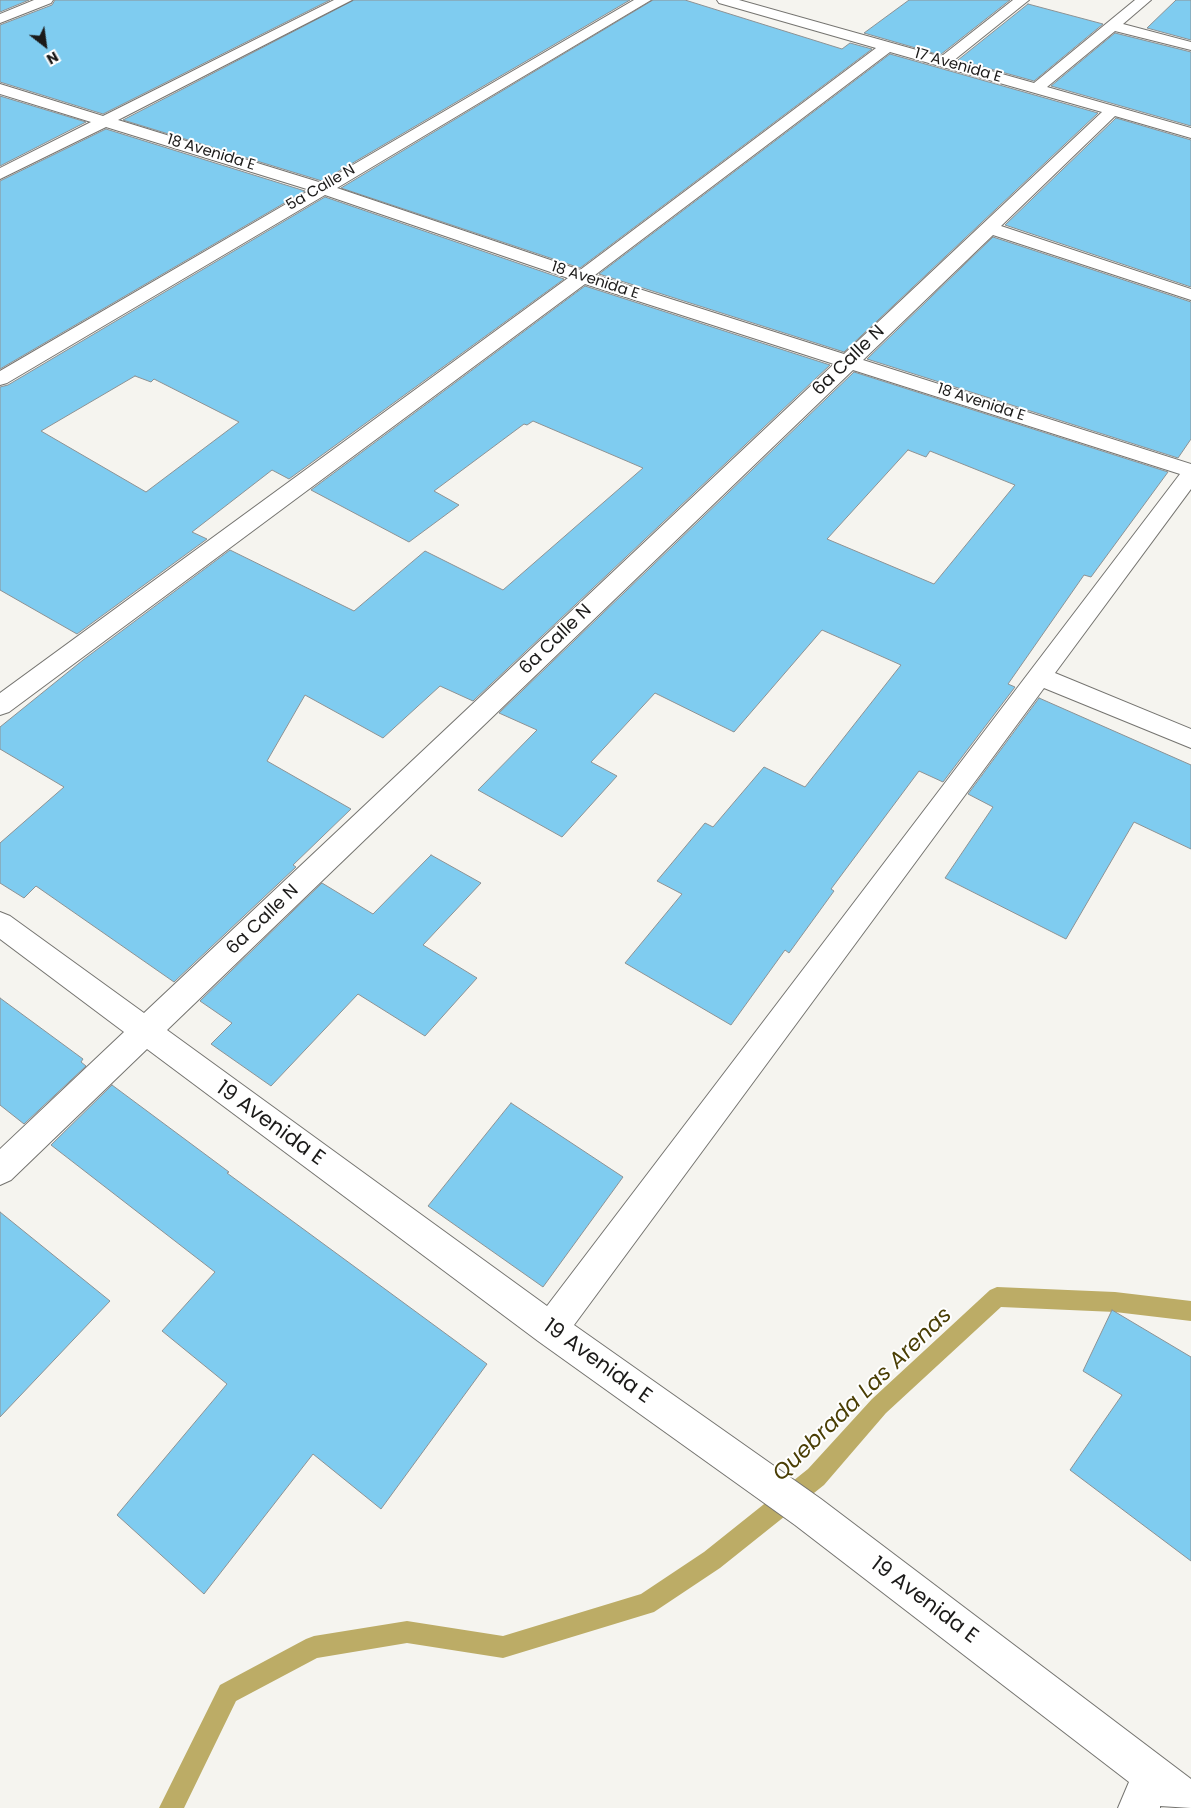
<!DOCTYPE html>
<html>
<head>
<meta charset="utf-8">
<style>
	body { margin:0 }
	#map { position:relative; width:1191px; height:1808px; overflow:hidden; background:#f5f4ef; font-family:Poppins,sans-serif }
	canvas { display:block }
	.north { position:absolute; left:20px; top:20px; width:50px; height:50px; -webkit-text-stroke:4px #fff; paint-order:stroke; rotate:150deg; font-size:14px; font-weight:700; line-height:20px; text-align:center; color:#1b1a19 }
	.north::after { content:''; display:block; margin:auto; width:18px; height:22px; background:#1b1a19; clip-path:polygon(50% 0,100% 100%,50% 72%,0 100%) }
</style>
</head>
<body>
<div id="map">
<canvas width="1191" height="1808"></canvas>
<div class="north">N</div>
</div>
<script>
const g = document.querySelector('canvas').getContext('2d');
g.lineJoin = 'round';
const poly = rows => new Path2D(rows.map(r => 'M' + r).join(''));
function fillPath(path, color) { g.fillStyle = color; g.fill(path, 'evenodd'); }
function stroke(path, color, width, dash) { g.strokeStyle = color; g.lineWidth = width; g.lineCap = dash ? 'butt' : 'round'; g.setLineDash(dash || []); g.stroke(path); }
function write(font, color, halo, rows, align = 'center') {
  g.font = font + ' Poppins,sans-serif'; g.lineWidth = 4; g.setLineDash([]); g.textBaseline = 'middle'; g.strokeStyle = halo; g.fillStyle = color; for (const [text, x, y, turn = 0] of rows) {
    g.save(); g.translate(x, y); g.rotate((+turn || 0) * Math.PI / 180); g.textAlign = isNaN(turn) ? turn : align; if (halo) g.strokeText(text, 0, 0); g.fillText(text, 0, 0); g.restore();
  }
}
const stream = poly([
	[997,1287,1115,1292,1191,1301,1191,1321,1115,1312,1001,1307,886,1413,824,1485,720,1568,654,1612,503,1658,407,1643,317,1658,236,1701,184,1808,159,1808,220,1685,306,1639,314,1636,407,1621,503,1636,641,1594,704,1552,808,1469,872,1399,990,1290,997,1287]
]);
const building = poly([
	[0,0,29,0,0,12,0,0],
	[55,0,330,0,103,114,0,82,0,25,52,5,55,0],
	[354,0,630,0,322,181,123,120,354,0],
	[653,0,685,0,842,49,850,43,872,49,580,268,341,188,653,0],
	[909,0,1010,0,940,55,864,33,909,0],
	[1176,0,1191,0,1191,40,1147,28,1176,0],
	[1028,4,1103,24,1034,81,958,60,1028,4],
	[1115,33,1191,52,1191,126,1051,86,1115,33],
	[890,54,1098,113,844,352,599,274,890,54],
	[0,96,86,122,0,166,0,96],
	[1116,118,1191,140,1191,287,1005,225,1116,118],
	[106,129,305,191,0,369,0,181,106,129],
	[325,197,564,279,289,479,272,470,192,532,207,539,77,634,0,590,0,387,8,385,325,197],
	[135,376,151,382,154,379,239,422,146,492,41,431,135,376],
	[993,237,1191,302,1191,439,1178,458,867,359,993,237],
	[585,286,830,365,473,701,440,686,383,738,305,695,267,761,351,809,293,865,296,867,174,982,36,886,24,898,0,883,0,843,64,787,0,749,0,727,83,660,230,550,354,611,425,551,503,590,643,468,533,421,527,425,524,424,434,491,459,505,409,542,311,490,585,286],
	[854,372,1168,472,1091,577,1084,575,1008,684,1015,687,943,782,919,771,831,889,834,891,789,953,785,950,731,1025,625,963,682,894,657,881,705,823,713,827,764,767,805,787,901,665,822,630,734,732,655,693,591,762,617,776,562,837,478,790,537,730,499,713,854,372],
	[908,450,926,457,930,451,1015,485,934,584,827,539,908,450],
	[1039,698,1191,765,1191,849,1134,822,1066,939,945,878,993,807,968,794,1039,698],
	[431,855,481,883,423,945,477,978,425,1036,358,994,271,1086,211,1044,232,1023,200,1001,322,883,373,914,431,855],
	[0,998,83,1059,81,1062,86,1066,24,1124,0,1105,0,998],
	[112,1085,229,1172,227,1173,487,1364,381,1509,313,1454,204,1594,117,1515,227,1384,162,1331,215,1272,51,1145,112,1085],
	[511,1103,623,1177,543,1287,428,1206,511,1103],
	[0,1212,110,1301,0,1417,0,1212],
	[1112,1310,1191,1357,1191,1561,1070,1470,1122,1395,1083,1371,1112,1310]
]);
const lane = poly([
	[1013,0,1029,0,948,65,938,65,936,62,938,59,1013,0]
]);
const street = poly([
	[34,0,53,0,51,3,0,23,0,14,34,0],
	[334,0,352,0,118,120,322,183,634,0,651,0,337,188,580,270,876,48,719,3,717,0,739,0,1034,83,1135,0,1151,0,1123,24,1191,42,1191,50,1115,31,1047,87,1191,128,1191,138,1115,116,1001,226,1191,289,1191,300,993,235,863,360,1191,464,1191,489,1055,673,1191,729,1191,748,1044,688,574,1325,821,1499,1191,1779,1191,1808,1160,1806,1160,1808,1118,1808,1129,1782,795,1525,538,1341,147,1049,11,1180,0,1185,0,1149,124,1032,0,939,0,912,10,916,144,1013,834,364,585,284,9,712,0,715,0,693,568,278,325,195,7,383,0,385,0,371,310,190,106,127,0,179,0,168,91,122,0,94,0,84,103,116,334,0],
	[890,52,1102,112,844,354,595,275,890,52],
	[853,370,1180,474,547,1306,167,1030,853,370]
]);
const farStreetnames = [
	["17 Avenida E",958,66,16],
	["18 Avenida E",211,153,17],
	["5a Calle N",321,188,-30],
	["18 Avenida E",595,281,18],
	["18 Avenida E",981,403,18]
];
const streetNames = [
	["6a Calle N",849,361,-44],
	["6a Calle N",556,640,-44],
	["6a Calle N",263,920,-44]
];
const nearStreetnames = [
	["19 Avenida E",270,1124,36],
	["19 Avenida E",597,1362,36],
	["19 Avenida E",924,1601,37]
];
const nearWaternames = [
	["Quebrada Las Arenas",863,1395,-44]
];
fillPath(stream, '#bcac66');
fillPath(building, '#7fccf0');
stroke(building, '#8d9294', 1);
stroke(lane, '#757470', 2);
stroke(street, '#757470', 2);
fillPath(lane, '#fff');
fillPath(street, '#fff');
write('15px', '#1b1a19', '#fff', farStreetnames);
write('18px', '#1b1a19', '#fff', streetNames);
write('21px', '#1b1a19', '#fff', nearStreetnames);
write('italic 22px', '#4a3e04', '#fff', nearWaternames);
</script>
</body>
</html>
